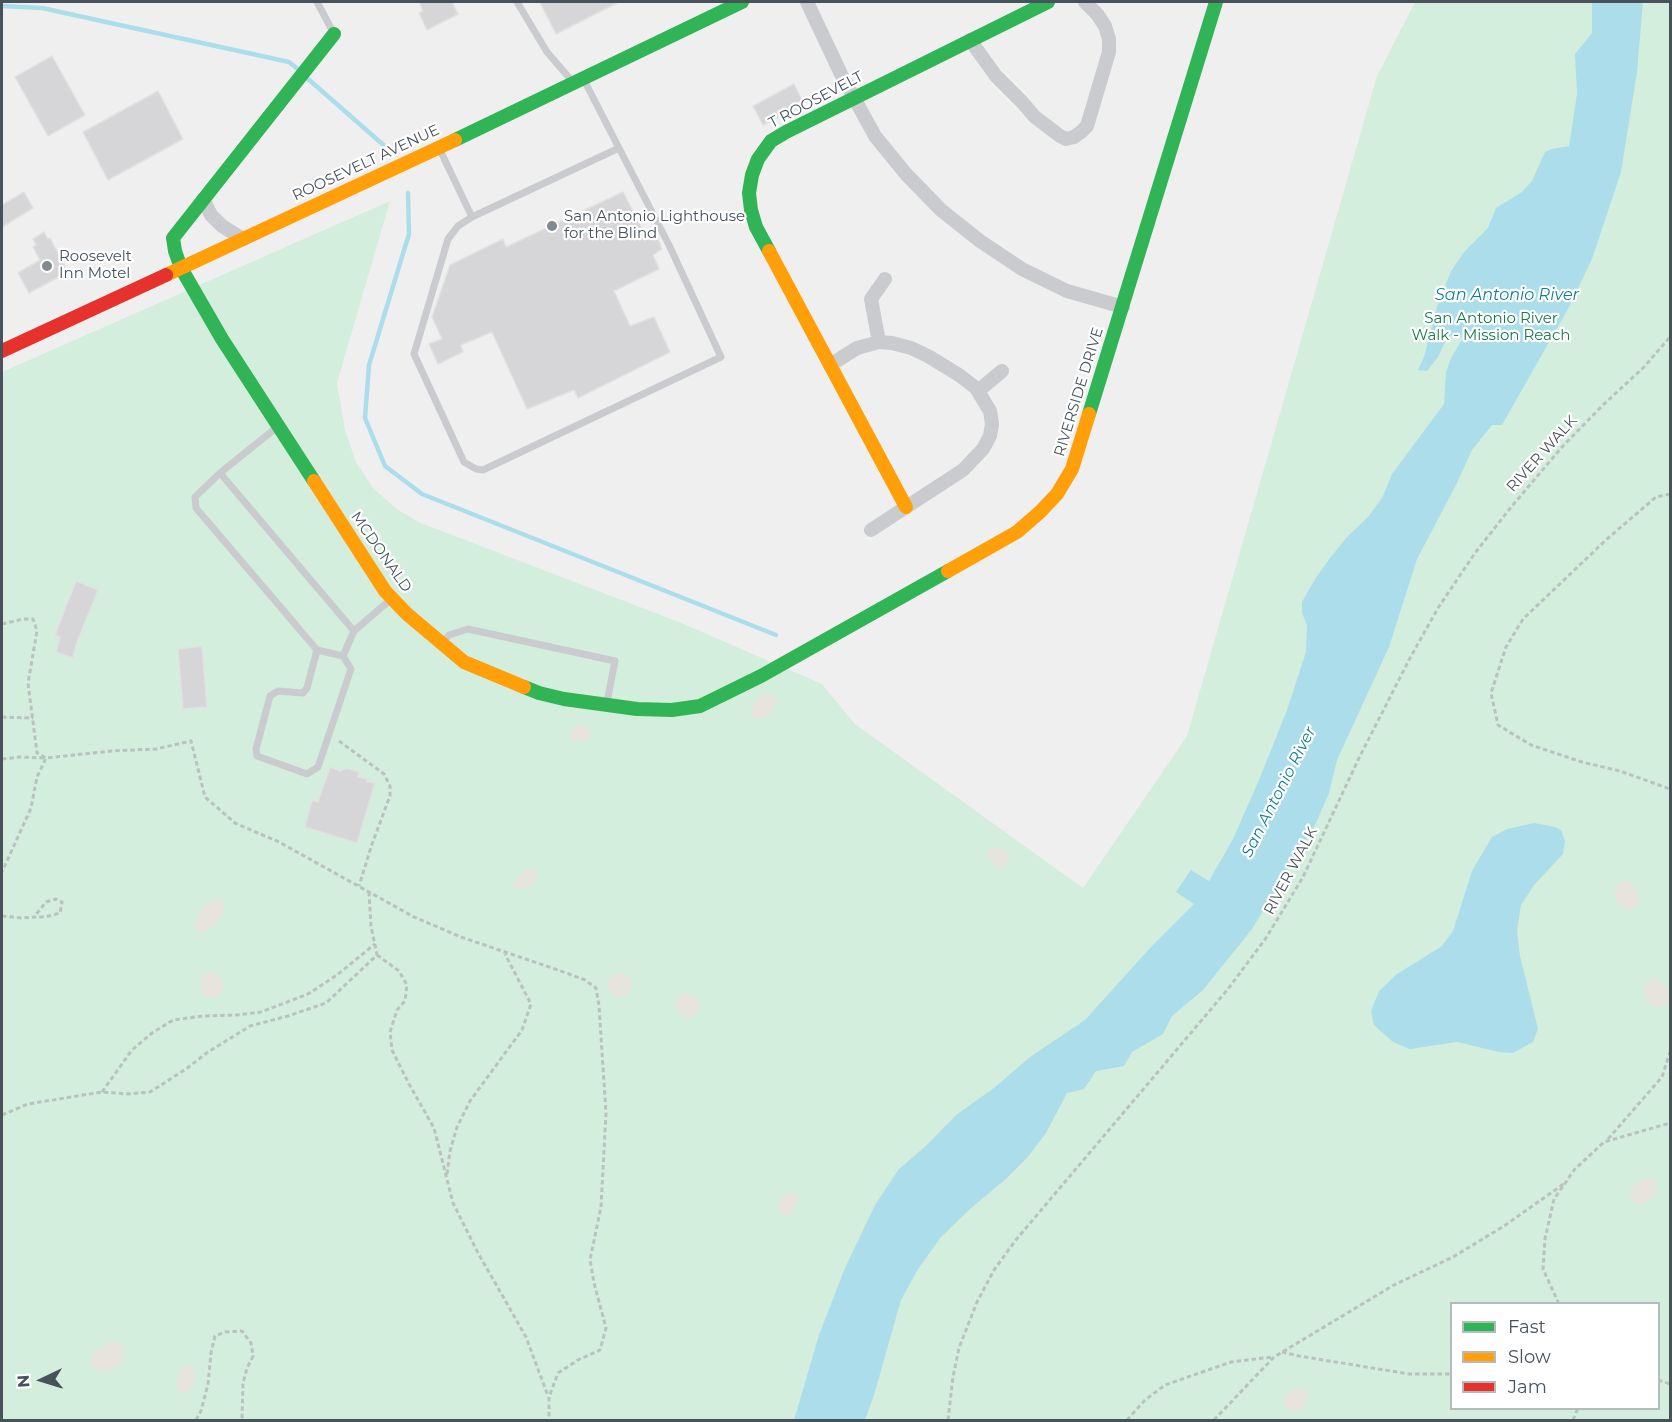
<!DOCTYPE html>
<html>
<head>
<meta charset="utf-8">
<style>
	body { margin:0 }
	#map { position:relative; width:1672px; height:1422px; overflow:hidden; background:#f0efef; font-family:Montserrat,sans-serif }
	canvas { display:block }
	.frame { position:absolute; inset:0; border:3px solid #47525b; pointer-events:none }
	.legend { position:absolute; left:1450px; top:1302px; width:210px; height:108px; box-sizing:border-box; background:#fff; border:2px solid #b5babd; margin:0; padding:8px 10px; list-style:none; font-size:18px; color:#47525b }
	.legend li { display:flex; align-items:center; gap:12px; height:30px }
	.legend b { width:30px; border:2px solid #b5babd }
	.north { position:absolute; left:12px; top:1350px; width:60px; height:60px; -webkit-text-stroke:4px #fff; paint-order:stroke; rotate:266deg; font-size:16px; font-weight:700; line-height:24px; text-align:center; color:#47525b }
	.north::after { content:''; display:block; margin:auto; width:21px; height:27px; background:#47525b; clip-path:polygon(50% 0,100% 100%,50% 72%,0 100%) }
</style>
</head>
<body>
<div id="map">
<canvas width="1672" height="1422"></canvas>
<div class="frame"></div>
<ul class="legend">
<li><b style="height:8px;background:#30b455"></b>Fast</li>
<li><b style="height:8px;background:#ff9f0a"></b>Slow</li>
<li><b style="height:8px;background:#e5322d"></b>Jam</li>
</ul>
<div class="north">N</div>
</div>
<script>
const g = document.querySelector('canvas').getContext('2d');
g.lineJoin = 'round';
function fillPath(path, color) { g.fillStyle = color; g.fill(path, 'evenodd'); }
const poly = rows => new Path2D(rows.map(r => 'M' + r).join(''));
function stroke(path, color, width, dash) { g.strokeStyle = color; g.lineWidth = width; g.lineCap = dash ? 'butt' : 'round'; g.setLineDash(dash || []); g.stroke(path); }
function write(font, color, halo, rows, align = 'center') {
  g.font = font + ' Montserrat,sans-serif'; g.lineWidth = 4.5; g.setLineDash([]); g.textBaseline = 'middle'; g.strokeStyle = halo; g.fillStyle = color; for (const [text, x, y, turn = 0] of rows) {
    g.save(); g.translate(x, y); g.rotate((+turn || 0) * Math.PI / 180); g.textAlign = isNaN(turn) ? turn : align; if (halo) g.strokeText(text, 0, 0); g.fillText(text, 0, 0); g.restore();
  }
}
const green = poly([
	[1415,2,1670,2,1670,1420,2,1420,2,372,390,201,337,383,345,430,356,462,373,488,398,510,421,523,679,622,822,684,855,724,1083,888,1187,736,1377,76],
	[1452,1304,1658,1304,1658,1408,1452,1408]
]);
const sand = poly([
	[765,693,773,695,777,701,773,710,766,717,756,719,751,716,752,707,757,698],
	[581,725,587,726,590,731,590,736,586,741,574,742,571,738,570,734,573,728],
	[996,848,1003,850,1009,855,1009,862,1002,868,994,864,987,854,990,849],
	[531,869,538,870,537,878,535,883,526,889,517,889,514,884,517,878,525,870],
	[1629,881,1635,888,1639,900,1638,906,1631,910,1618,904,1615,896,1615,887,1621,882],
	[222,899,225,907,217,922,205,932,197,931,193,924,203,907,212,900],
	[211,972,221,977,224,988,219,996,211,999,202,993,200,987,202,976],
	'608 985a12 12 0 1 1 24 0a12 12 0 1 1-24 0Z',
	[1651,978,1659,979,1670,994,1669,1003,1660,1007,1653,1006,1649,1003,1645,995,1645,985],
	[685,993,693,996,699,1000,699,1011,693,1017,684,1017,677,1010,675,1004,678,996],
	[1646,1179,1654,1181,1658,1187,1655,1194,1650,1200,1642,1203,1635,1203,1630,1197,1631,1191,1635,1183],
	[787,1193,796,1194,799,1198,790,1215,786,1215,779,1212,779,1201],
	[110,1342,122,1343,125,1349,122,1361,110,1372,100,1372,91,1364,94,1353],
	[187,1364,194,1368,195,1375,194,1384,188,1392,180,1393,177,1388,177,1376,182,1367],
	[1294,1389,1300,1389,1307,1393,1308,1397,1303,1409,1294,1412,1288,1410,1284,1404,1284,1398]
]);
const water = poly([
	[1592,2,1643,2,1637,72,1621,172,1592,259,1569,307,1502,425,1492,425,1472,450,1456,485,1417,559,1389,647,1337,760,1329,793,1316,823,1252,929,1203,990,1172,1016,1163,1034,1132,1052,1124,1066,1096,1071,1084,1089,1067,1093,1046,1133,1027,1158,1007,1178,970,1209,941,1237,918,1269,901,1300,874,1395,865,1420,794,1420,819,1335,845,1268,875,1205,899,1169,928,1144,956,1115,994,1088,1030,1057,1085,1020,1151,947,1194,904,1176,892,1191,870,1209,881,1233,839,1259,780,1287,710,1306,652,1307,625,1302,613,1302,602,1315,579,1330,558,1347,537,1368,517,1382,498,1392,474,1444,404,1446,372,1451,358,1463,338,1448,336,1438,357,1427,371,1418,370,1424,357,1437,307,1451,271,1464,252,1488,228,1496,208,1522,192,1532,181,1545,152,1552,149,1569,146,1577,94,1575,54,1592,33],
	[1534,823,1555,827,1561,830,1565,841,1563,854,1534,885,1521,905,1517,931,1520,956,1538,1029,1533,1042,1513,1053,1499,1052,1457,1042,1410,1049,1393,1042,1374,1025,1371,1011,1379,991,1397,974,1442,946,1453,931,1472,871,1492,837,1507,829]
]);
const stream = poly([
	[2,6,42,8,289,62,299,70],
	[307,78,388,149],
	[408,193,409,234,369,365,365,418,385,466,422,494,776,635]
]);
const building = poly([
	[419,2,452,2,458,14,427,30,419,13,423,11,419,2],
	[540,2,619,2,556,34,540,2],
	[52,56,85,115,48,136,15,77,52,56],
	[794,84,804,104,763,125,753,106,794,84],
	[158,91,183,139,108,180,83,132,158,91],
	[24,192,33,208,2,227,2,205,24,192],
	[623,192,647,238,656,235,662,249,653,255,659,269,614,291,630,326,654,317,670,352,578,398,574,390,527,409,492,332,461,345,463,352,438,364,429,344,442,339,432,317,450,265,503,239,506,247,623,192],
	[44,232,48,239,50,238,68,272,29,293,18,273,40,260,33,247,36,245,33,239,44,232],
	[76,581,98,590,77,642,73,658,56,652,60,637,55,635,76,581],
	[202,646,207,707,183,709,178,649,202,646],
	[330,767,340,771,346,768,359,772,358,777,368,779,367,782,375,783,357,843,305,827,312,800,318,802,330,767]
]);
const path = poly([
	[1670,494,1656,497,1607,539,1523,619,1506,647,1491,693,1498,725,1531,745,1582,762,1620,771,1670,789],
	[2,624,23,619,33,619,37,631,28,683,37,753,46,758,111,751,156,749,191,741,205,797,235,823,279,842,414,917,461,937,558,970,585,980,596,988,599,1006,606,1113,601,1207,590,1260,594,1283,606,1328,600,1350,578,1360,558,1373,549,1397,549,1420],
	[2,717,33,718],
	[339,741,384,774,390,786,390,796,372,844,359,886],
	[2,759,20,757,46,758,37,777,31,808,2,872],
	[2,916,22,918,34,917,45,917,60,913,62,902,56,899,46,902,34,917],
	[377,955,399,971,407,985,405,1001,397,1010,390,1032,392,1050,409,1084,434,1128,453,1203,478,1253,526,1337,548,1396],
	[102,1092,132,1050,152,1033,173,1020,203,1016,237,1015,261,1012,308,994,337,975,375,944],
	[2,1115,28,1104,102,1092,128,1094,150,1092,186,1069,208,1052,250,1026,288,1016,326,1003,377,955,371,926,369,893],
	[1608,1139,1662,1077,1670,1052],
	[447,1174,450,1151,457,1127,470,1101,522,1030,531,1004,505,954],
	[1559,1304,1543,1269,1545,1239,1554,1199,1575,1169,1604,1142,1670,1123],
	[1282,1352,1299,1356,1409,1374,1452,1374],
	[1658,1380,1670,1384],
	[196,1420,201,1411,208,1384,211,1353,215,1336,225,1332,242,1331,251,1343,253,1356,247,1368,243,1383,242,1420],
	[948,1420,953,1377,959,1348,977,1302,994,1270,1015,1241,1228,989,1266,938,1303,877,1360,756,1410,658,1438,608,1475,553,1512,506,1562,447,1603,405,1644,367,1670,337],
	[1127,1420,1145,1400,1165,1385,1231,1362,1272,1357],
	[1214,1420,1274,1357,1394,1285,1453,1257,1504,1226,1565,1183],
	[1573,1420,1578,1408]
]);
const lane = poly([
	[317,2,333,32],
	[517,2,547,52,572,81],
	[440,150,472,217,619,148,584,80],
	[472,217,458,226,448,239,414,354,464,462,476,469,483,470,721,357,669,245,619,148],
	[276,428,220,473,195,497,196,508,317,650,343,656,351,669,318,767,307,774,257,756,256,749,270,696,278,691,303,693,307,688,317,650],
	[220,473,354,631],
	[444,641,449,635,468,629,615,661,607,702],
	[343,656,354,631,390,600]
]);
const street = poly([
	[807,2,841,74,875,136,906,174,941,210,980,241,1022,269,1067,291,1123,307],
	[970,40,996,76,1022,102,1035,117,1060,136,1066,139,1074,137,1081,132,1087,126,1109,52,1109,39,1105,26,1097,14,1085,2],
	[203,199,211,215,222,226,243,239],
	[879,342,871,299,885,279],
	[830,365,857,348,879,342,892,343,911,348,928,356,959,375,976,388,990,411,992,424,990,436,983,449,963,470,871,530],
	[978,391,1002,371]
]);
const fast = poly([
	[455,140,742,2],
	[769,251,756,227,751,210,749,193,752,175,758,159,771,141,786,132,1048,2],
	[1089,414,1216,2],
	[314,481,222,339,181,268,175,251,173,238,334,34],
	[524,687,539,693,564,699,637,709,672,710,700,706,761,676,948,571]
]);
const slow = poly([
	[769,251,906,507],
	[166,275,455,140],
	[314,481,385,591,407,614,464,662,524,687],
	[948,571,1017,532,1040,512,1057,494,1072,469,1089,414]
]);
const jam = poly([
	[2,351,166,275]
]);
const markers = [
	[552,226,6,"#82898f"],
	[47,266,6,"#82898f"]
];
const streetNames = [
	["T ROOSEVELT",816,100,-28],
	["ROOSEVELT AVENUE",366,163,-25],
	["RIVERSIDE DRIVE",1079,392,-73],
	["RIVER WALK",1542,454,-48],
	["MCDONALD",381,552,55],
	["RIVER WALK",1291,871,-62]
];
const poiNames = [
	["San Antonio Lighthouse",564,217],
	["for the Blind",564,234],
	["Roosevelt",59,257],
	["Inn Motel",59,274]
];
const parkNames = [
	["San Antonio River",1491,319],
	["Walk - Mission Reach",1491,336]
];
const waterNames = [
	["San Antonio River",1507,295],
	["San Antonio River",1279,792,-63]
];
fillPath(green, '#d4eedd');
fillPath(sand, '#e7e4de');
fillPath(water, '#abdeea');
stroke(stream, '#abdeea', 4.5);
fillPath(building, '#d6d6d8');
stroke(building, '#e1e1e2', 1.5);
stroke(path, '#b8c3bf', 3, [4.5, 3]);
stroke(lane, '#c9cbce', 7);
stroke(street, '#c9cbce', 14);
stroke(fast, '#30b455', 14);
stroke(slow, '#ff9f0a', 14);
stroke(jam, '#e5322d', 14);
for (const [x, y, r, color] of markers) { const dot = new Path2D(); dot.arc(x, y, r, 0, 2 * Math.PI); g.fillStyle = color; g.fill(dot); stroke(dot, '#fff', 2); }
write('15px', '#47525b', '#fff', streetNames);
write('15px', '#47525b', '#fff', poiNames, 'left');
write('15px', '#1a7a48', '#fff', parkNames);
write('italic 16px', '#127c94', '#fff', waterNames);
</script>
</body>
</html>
